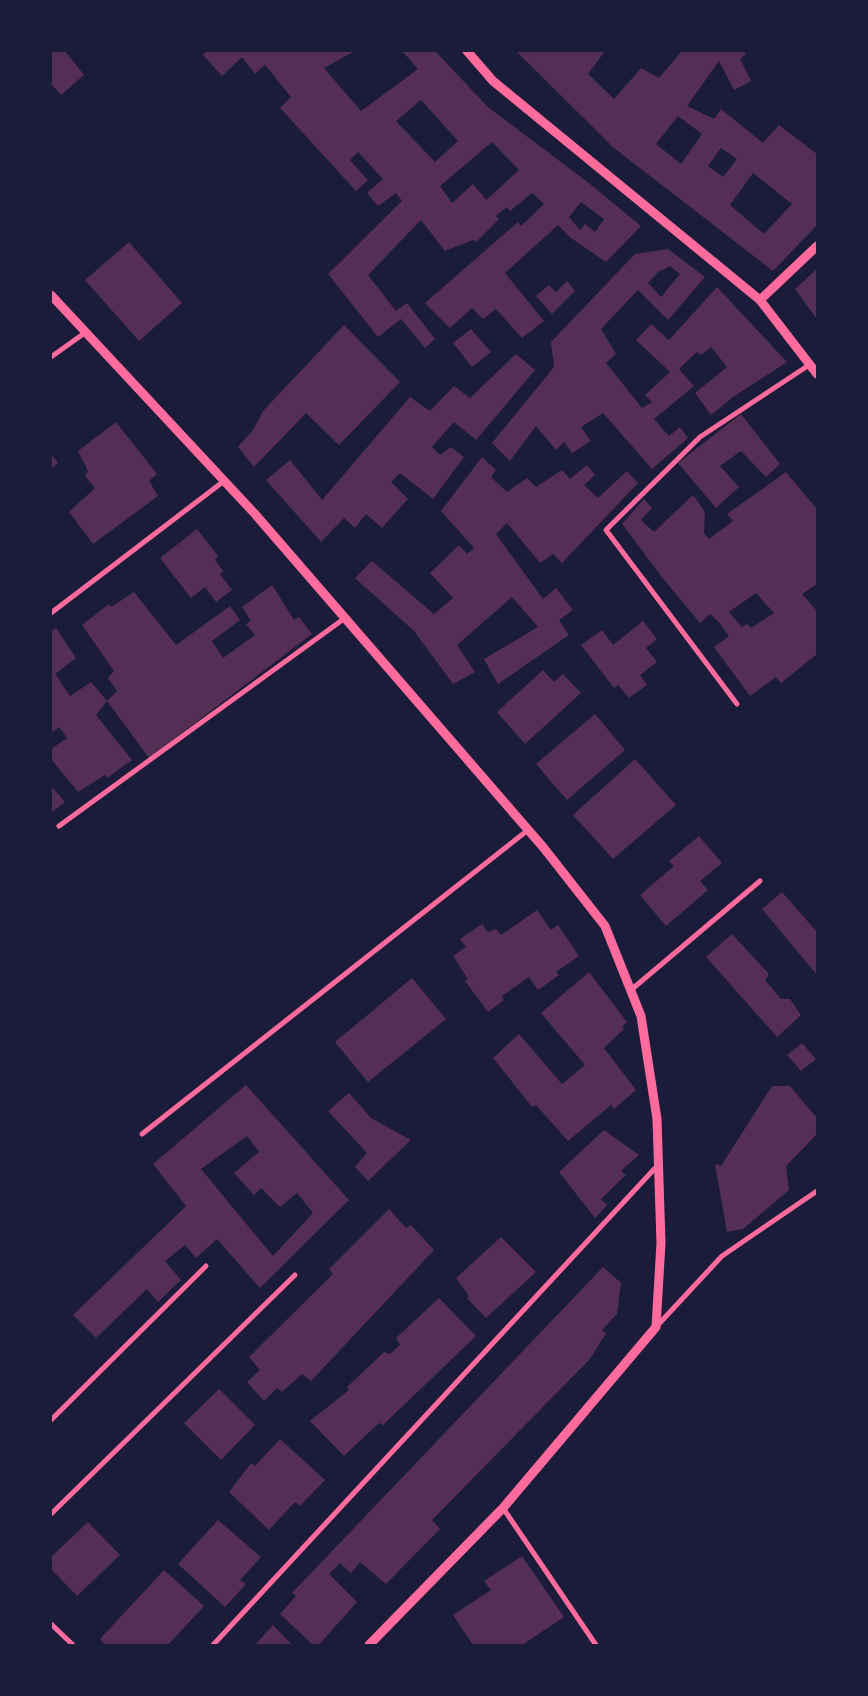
<!DOCTYPE html>
<html>
<head>
<meta charset="utf-8">
<style>
	body { margin:0 }
	#map { position:relative; width:868px; height:1696px; overflow:hidden; background:#1b1b3a; font-family:"Roboto Serif",serif }
	canvas { display:block }
	.frame { position:absolute; inset:0; border:52px solid #1b1b3a; pointer-events:none }
</style>
</head>
<body>
<div id="map">
<canvas width="868" height="1696"></canvas>
<div class="frame"></div>
</div>
<script>
const g = document.querySelector('canvas').getContext('2d');
g.lineJoin = 'round';
function fillPath(path, color) { g.fillStyle = color; g.fill(path, 'evenodd'); }
const poly = rows => new Path2D(rows.map(r => 'M' + r).join(''));
function stroke(path, color, width, dash) { g.strokeStyle = color; g.lineWidth = width; g.lineCap = dash ? 'butt' : 'round'; g.setLineDash(dash || []); g.stroke(path); }
const building = poly([
	[51,51,65,51,84,75,61,95,51,84],
	[207,51,355,51,324,68,361,111,418,69,402,51,435,51,488,107,590,184,641,226,606,262,571,238,558,225,505,273,544,321,522,338,496,309,483,319,472,308,450,328,425,303,518,222,521,226,544,204,532,193,510,211,507,207,496,216,499,219,476,242,473,240,445,251,421,220,368,275,396,311,407,303,435,339,425,348,401,319,378,337,328,274,402,201,396,193,378,206,367,193,383,179,358,152,350,160,368,180,356,191,280,108,291,97,265,65,255,74,242,57,222,76,203,55],
	[421,100,458,141,435,162,396,121],
	[492,142,519,170,486,200,473,184,452,203,440,186],
	[581,202,604,219,595,232,585,224,580,230,569,217],
	[516,51,605,51,588,74,614,99,641,68,659,78,682,51,743,51,746,54,740,59,751,81,734,90,719,61,687,106,714,119,721,109,763,143,779,125,817,154,817,225,773,271,614,148],
	[678,116,702,134,681,164,656,144],
	[721,148,737,159,723,177,708,166],
	[753,173,792,204,764,234,730,205],
	[129,242,182,303,139,341,85,280],
	[668,249,705,277,668,320,638,290,601,329,616,354,606,363,642,408,652,402,645,395,670,372,636,340,651,324,669,340,717,287,787,362,733,397,711,415,695,393,727,367,711,347,701,355,697,352,679,369,694,386,654,419,669,436,680,427,688,438,652,469,603,413,581,427,591,441,572,453,564,442,556,450,536,426,510,461,492,443,554,367,551,342,635,254],
	[670,266,680,274,661,297,648,283,658,272],
	[817,269,817,319,795,289],
	[567,281,575,291,552,314,536,296,549,285,556,292],
	[344,325,400,382,339,445,306,413,254,467,238,447,253,430,263,411],
	[471,329,491,352,472,367,453,343],
	[516,354,535,370,476,440,454,422,432,447,440,455,451,447,464,457,433,499,400,473,391,482,408,499,382,528,366,514,355,528,344,518,321,542,266,480,290,460,322,500,410,397,430,411,454,386,470,398],
	[741,414,780,464,766,477,741,451,720,466,739,487,716,508,678,463],
	[116,422,157,474,149,481,158,496,93,544,69,512,95,488,85,476,88,471,78,451],
	[51,454,58,463,51,469],
	[482,457,496,470,491,477,507,492,527,478,536,487,562,470,570,479,587,465,595,475,584,485,598,498,627,471,638,483,562,563,553,554,540,563,507,523,496,534,543,599,556,588,573,610,559,620,569,635,498,684,484,659,538,627,512,597,457,645,475,672,453,684,414,631,355,578,372,561,434,614,453,598,430,573,459,545,467,554,474,548,441,511],
	[786,472,817,509,817,584,802,594,817,611,817,654,781,683,776,677,750,696,714,647,729,636,718,621,710,614,700,623,661,576,622,524,644,499,652,508,641,520,654,532,693,495,705,512,704,533,709,539,733,521,727,514],
	[756,593,774,613,751,628,747,624,742,627,729,612],
	[197,529,218,556,215,560,223,571,220,574,232,590,216,602,205,587,191,598,160,558],
	[272,585,294,620,299,617,312,634,149,758,107,701,96,715,132,760,107,778,105,775,78,792,51,759,51,749,67,738,59,727,51,733,51,631,56,628,76,658,55,674,70,696,91,682,107,701,117,691,108,678,114,671,82,625,109,604,111,607,134,592,176,645,230,606,240,620,212,641,223,658,255,635,246,624,251,621,242,607],
	[643,621,657,639,646,648,657,662,640,675,647,685,629,698,618,685,614,688,581,645,602,630,613,645],
	[543,670,554,682,563,674,581,693,525,744,497,712],
	[595,714,625,750,567,800,536,764],
	[635,759,676,805,613,859,573,815],
	[51,786,65,802,51,813],
	[699,836,722,863,700,881,708,890,666,926,640,895,674,866,669,861],
	[782,892,817,932,817,975,762,909],
	[537,910,551,930,558,925,579,956,556,972,559,975,538,990,529,977,502,996,504,1000,488,1012,465,981,468,979,453,956,466,947,460,939,482,924,488,932,496,929,501,935],
	[732,934,769,974,765,980,781,999,790,999,801,1015,777,1037,706,957],
	[589,972,627,1022,622,1027,624,1029,604,1048,636,1090,614,1109,611,1105,568,1141,536,1105,532,1107,493,1058,519,1034,562,1084,585,1065,541,1013],
	[412,978,446,1019,368,1082,335,1042],
	[802,1043,816,1059,801,1071,787,1055],
	[246,1085,349,1200,260,1288,217,1239,196,1258,185,1245,165,1261,181,1280,158,1302,147,1289,96,1338,73,1315,186,1206,153,1164],
	[247,1136,259,1152,234,1173,254,1195,261,1188,280,1207,297,1193,313,1213,273,1256,201,1169],
	[772,1086,790,1086,817,1118,817,1134,786,1166,789,1190,743,1229,727,1232,715,1164,721,1166],
	[349,1093,371,1118,411,1140,368,1181,355,1167,367,1153,328,1111],
	[604,1130,639,1155,621,1171,626,1175,601,1199,607,1205,595,1218,559,1172],
	[389,1209,406,1228,411,1225,434,1250,311,1381,302,1374,282,1392,277,1388,264,1401,247,1382,260,1370,249,1357,333,1274,329,1269],
	[501,1237,536,1272,486,1318,467,1298,469,1296,456,1278],
	[603,1267,621,1283,617,1314,602,1330,606,1333,590,1359,432,1520,440,1529,386,1584,360,1562,351,1573,340,1563,329,1574,357,1602,319,1645,313,1645,280,1614,296,1596,292,1593],
	[439,1298,476,1336,383,1425,379,1423,344,1456,310,1421,349,1390,347,1387,384,1352,390,1354,400,1345,396,1338],
	[219,1389,255,1425,221,1460,184,1423],
	[280,1439,325,1480,300,1506,295,1502,269,1530,229,1492,251,1463,255,1466],
	[218,1520,261,1557,240,1580,246,1584,225,1607,178,1564],
	[88,1522,120,1555,77,1596,51,1569,51,1557],
	[522,1556,564,1617,522,1645,473,1645,453,1615,491,1590,484,1581],
	[164,1570,204,1606,168,1645,106,1645,100,1639],
	[273,1625,292,1645,255,1645]
]);
const minor = poly([
	[51,357,86,332],
	[51,613,224,481],
	[737,704,606,530,700,437,809,365],
	[59,826,345,618],
	[631,990,760,881],
	[142,1134,528,830],
	[656,1327,722,1256,817,1191],
	[51,1420,206,1266],
	[503,1508,596,1645],
	[51,1514,295,1275],
	[51,1624,73,1645],
	[213,1645,658,1165]
]);
const tertiary = poly([
	[467,51,493,81,760,300,817,374],
	[51,295,255,514,543,847,605,926,641,1016,657,1119,661,1243,656,1327,503,1508,369,1645],
	[760,300,817,246]
]);
fillPath(building, '#542f53');
stroke(minor, '#ff6b9d', 5);
stroke(tertiary, '#ff6b9d', 9);
</script>
</body>
</html>
